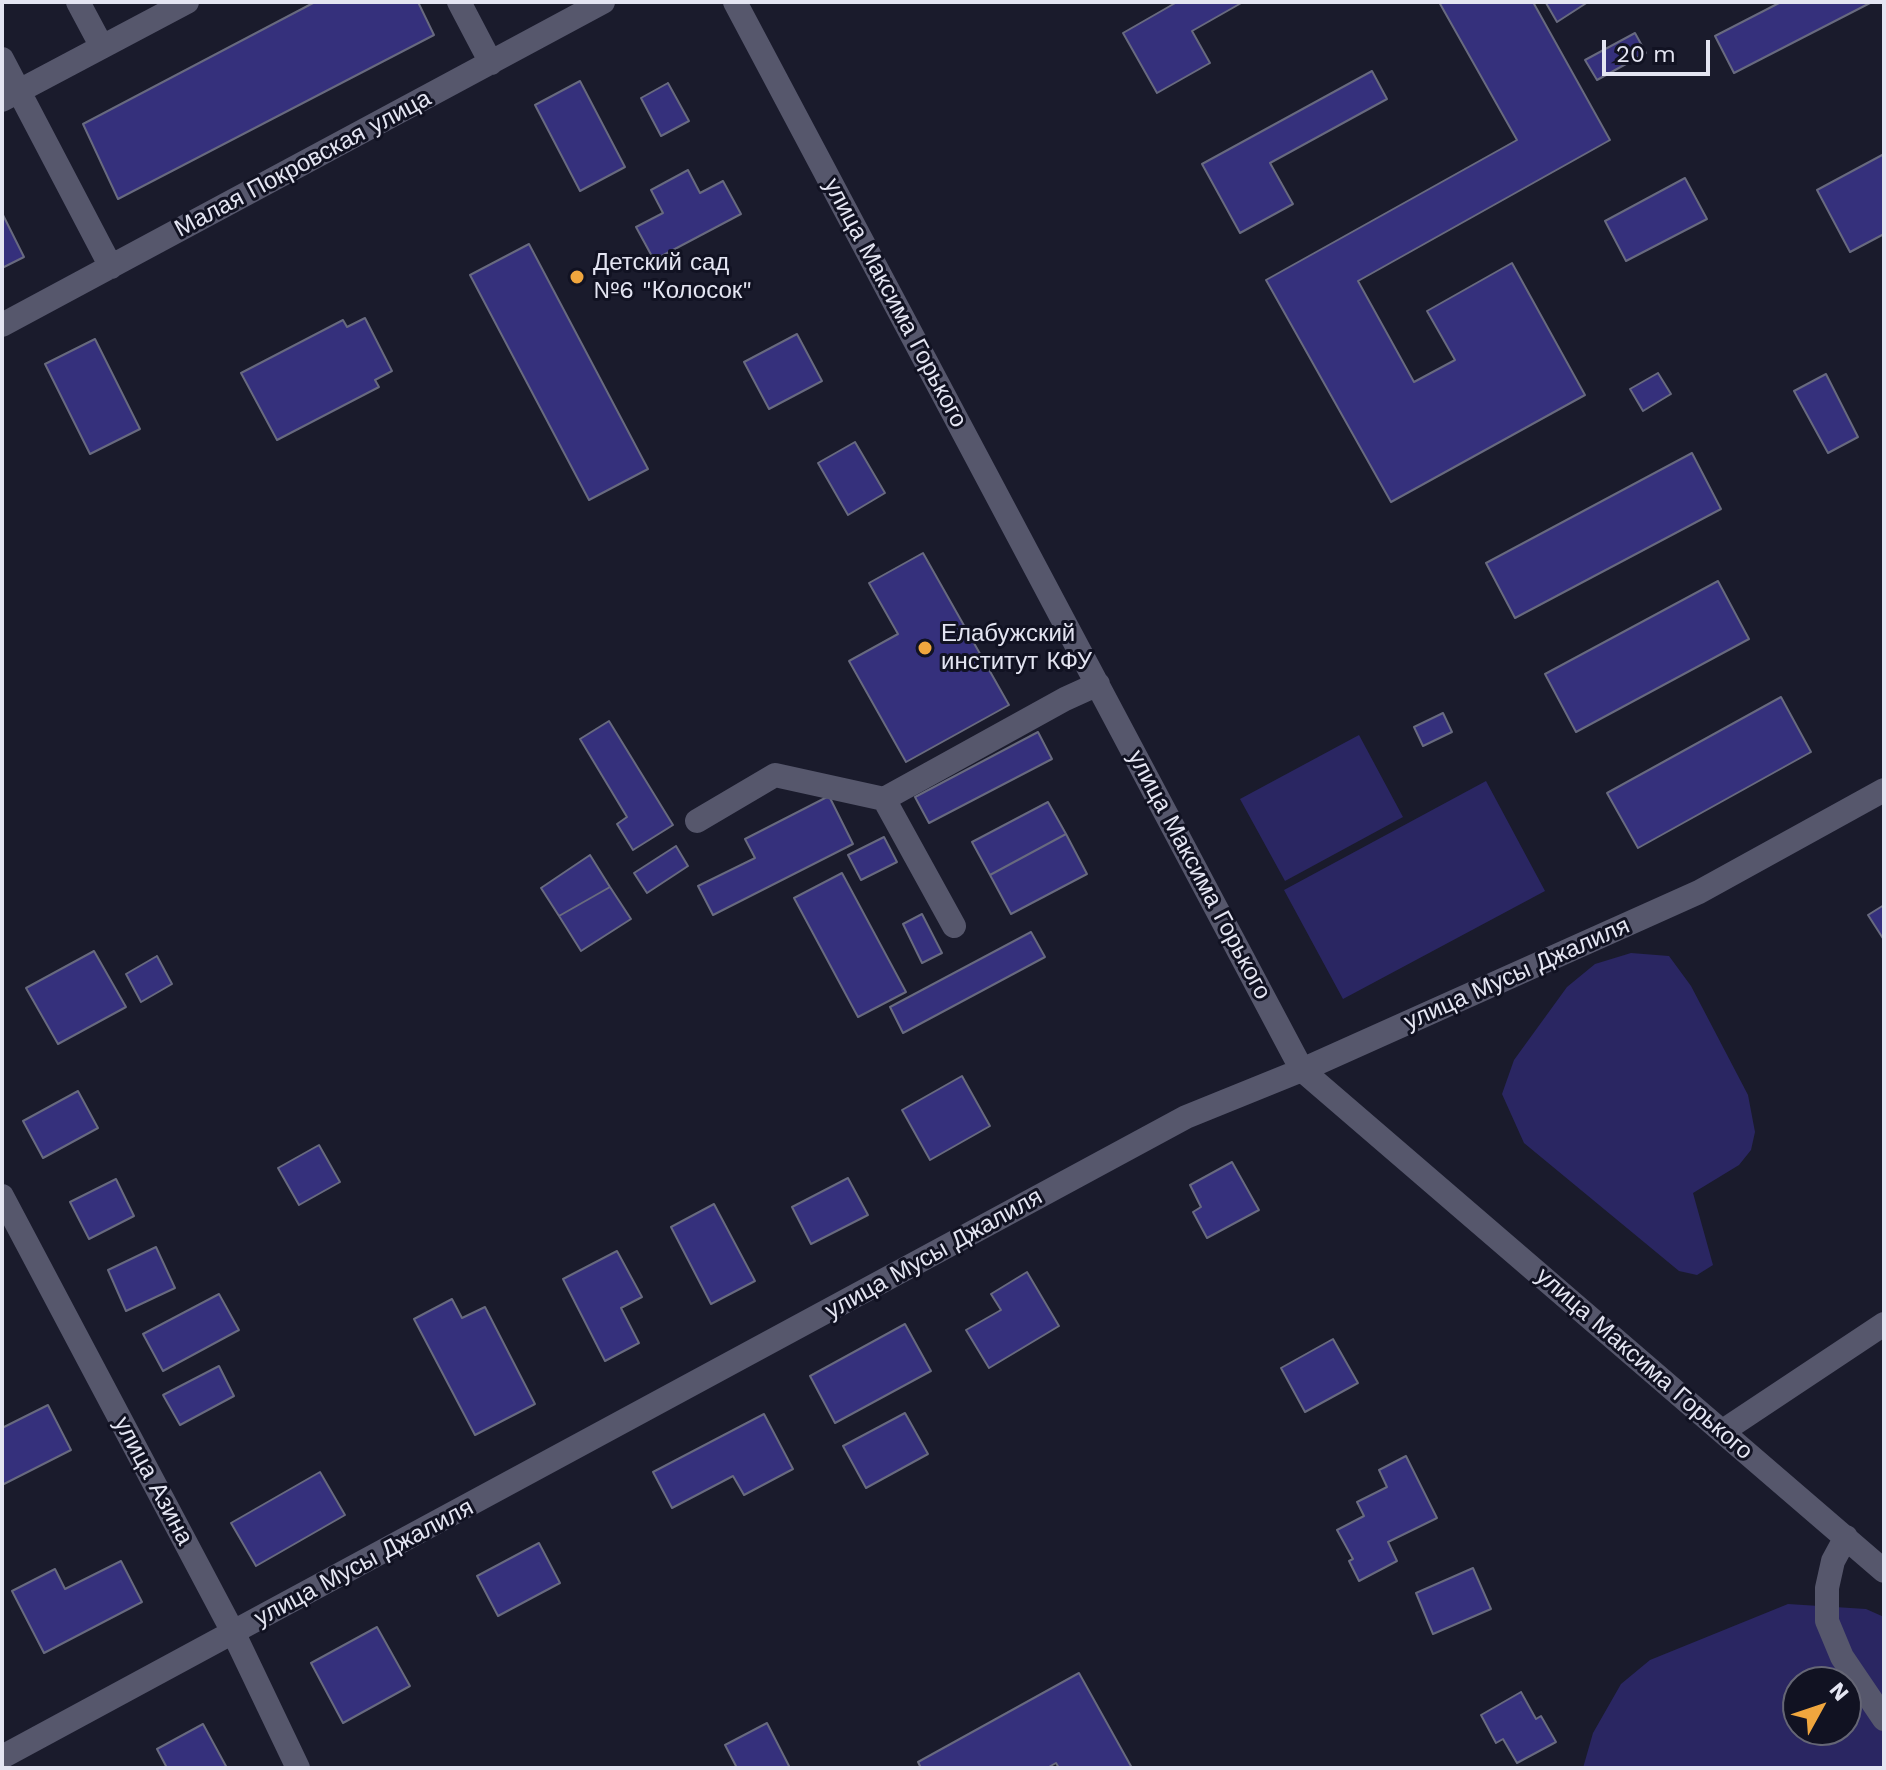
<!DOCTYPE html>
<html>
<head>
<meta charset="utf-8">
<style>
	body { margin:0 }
	#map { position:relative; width:1886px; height:1770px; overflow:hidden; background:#1a1b2c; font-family:"Work Sans",sans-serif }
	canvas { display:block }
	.frame { position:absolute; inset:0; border:4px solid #e4e5f2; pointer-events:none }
	.north { position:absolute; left:1782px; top:1666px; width:80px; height:80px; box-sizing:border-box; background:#111222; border:2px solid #656675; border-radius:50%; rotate:50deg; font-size:22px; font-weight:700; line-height:32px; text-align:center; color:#e4e5f2 }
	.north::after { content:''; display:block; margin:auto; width:28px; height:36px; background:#f0a63e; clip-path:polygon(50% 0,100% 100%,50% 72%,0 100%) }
	.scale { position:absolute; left:1602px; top:40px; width:108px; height:36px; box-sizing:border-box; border:4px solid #e4e5f2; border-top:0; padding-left:10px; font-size:24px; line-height:28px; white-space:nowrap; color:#e4e5f2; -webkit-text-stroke:6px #111222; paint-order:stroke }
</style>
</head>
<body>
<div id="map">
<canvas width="1886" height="1770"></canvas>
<div class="frame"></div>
<div class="north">N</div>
<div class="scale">20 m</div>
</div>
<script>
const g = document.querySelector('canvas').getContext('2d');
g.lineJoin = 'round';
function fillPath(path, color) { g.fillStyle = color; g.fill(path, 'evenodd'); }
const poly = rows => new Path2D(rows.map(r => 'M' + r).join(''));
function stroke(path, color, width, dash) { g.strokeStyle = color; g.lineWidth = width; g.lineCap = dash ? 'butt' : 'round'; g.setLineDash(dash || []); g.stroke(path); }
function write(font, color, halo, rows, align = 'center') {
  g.font = font + ' "Work Sans",sans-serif'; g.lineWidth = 6; g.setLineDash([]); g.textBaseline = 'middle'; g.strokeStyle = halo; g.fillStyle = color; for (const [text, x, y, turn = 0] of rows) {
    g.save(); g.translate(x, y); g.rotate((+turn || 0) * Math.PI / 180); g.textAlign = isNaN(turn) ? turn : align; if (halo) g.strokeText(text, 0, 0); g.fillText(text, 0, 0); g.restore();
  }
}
const green = poly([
	[1359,735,1403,817,1285,881,1240,799],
	[1486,781,1545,891,1343,999,1284,890],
	[1631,953,1669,956,1691,986,1748,1095,1755,1132,1751,1150,1739,1165,1693,1193,1713,1265,1697,1275,1679,1271,1524,1143,1502,1094,1514,1060,1567,987,1595,964],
	[1788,1604,1866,1609,1884,1617,1884,1768,1583,1768,1593,1733,1621,1684,1650,1660],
	[1798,1682,1846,1682,1846,1730,1798,1730]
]);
const building = poly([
	[315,2,418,2,434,35,118,199,83,124,315,2],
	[1177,2,1243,2,1192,31,1210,63,1157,93,1123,33,1177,2],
	[1439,2,1533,2,1610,140,1358,281,1414,382,1455,360,1427,311,1512,263,1585,395,1391,502,1266,280,1517,140,1439,2],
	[1588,2,1557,22,1546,3,1548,2,1588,2],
	[1781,2,1872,2,1734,73,1715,36,1781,2],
	[1635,33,1646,53,1597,80,1585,60,1635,33],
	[1372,71,1387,99,1270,163,1293,204,1240,233,1202,164,1372,71],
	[580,81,625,167,580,191,535,105,580,81],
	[668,83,689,121,661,136,641,98,668,83],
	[1884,154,1884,234,1850,252,1817,190,1884,154],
	[688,170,700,193,723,181,741,214,654,260,636,227,663,213,651,190,688,170],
	[1685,178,1707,219,1626,261,1605,221,1685,178],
	[2,213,24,257,2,268,2,213],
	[529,244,648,469,589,500,470,275,529,244],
	[365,318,392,371,375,380,379,387,277,440,241,373,343,320,347,327,365,318],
	[797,334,822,381,769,409,744,362,797,334],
	[95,339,140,429,90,454,45,364,95,339],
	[1658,373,1671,394,1643,411,1630,389,1658,373],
	[1826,374,1858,437,1828,453,1794,391,1826,374],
	[855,442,885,493,848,515,818,463,855,442],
	[1692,453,1721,509,1515,618,1486,563,1692,453],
	[923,553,1009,705,906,762,849,661,898,634,869,583,923,553],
	[1718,581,1749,639,1576,732,1545,674,1718,581],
	[1781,697,1811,752,1638,848,1607,793,1781,697],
	[1443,713,1452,732,1423,746,1414,727,1443,713],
	[609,721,673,825,633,850,617,824,627,817,580,739,609,721],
	[1038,732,1052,759,929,823,915,797,1038,732],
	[829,796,853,844,713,915,698,886,755,858,745,839,829,796],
	[1048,802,1066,834,990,875,972,842,1048,802],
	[1066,834,1087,874,1011,914,990,875,1066,834],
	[884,837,897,862,861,880,848,855,884,837],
	[676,846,688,866,647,893,634,873,676,846],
	[590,855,610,887,559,916,541,888,590,855],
	[842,873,906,992,858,1017,794,898,842,873],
	[610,887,631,919,581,951,559,916,610,887],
	[1884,905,1884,940,1868,915,1884,905],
	[922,914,942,953,922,963,903,924,922,914],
	[1031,932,1045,957,903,1033,890,1007,1031,932],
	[94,951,126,1007,58,1044,26,988,94,951],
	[157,956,172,984,141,1002,126,974,157,956],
	[962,1076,990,1126,930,1160,902,1110,962,1076],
	[78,1091,98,1128,43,1158,23,1121,78,1091],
	[319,1145,340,1182,299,1205,278,1168,319,1145],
	[1232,1162,1259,1210,1207,1238,1193,1212,1201,1207,1190,1185,1232,1162],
	[848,1178,868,1215,811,1244,792,1207,848,1178],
	[116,1179,134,1216,89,1239,70,1202,116,1179],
	[714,1204,755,1281,711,1304,671,1227,714,1204],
	[156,1247,175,1288,126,1311,108,1270,156,1247],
	[617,1251,642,1297,621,1308,639,1343,605,1361,563,1279,617,1251],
	[1027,1272,1059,1326,989,1368,966,1330,1001,1310,991,1294,1027,1272],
	[219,1294,239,1330,163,1371,143,1334,219,1294],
	[452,1299,462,1318,485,1307,535,1404,475,1435,414,1319,452,1299],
	[905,1324,931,1371,835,1423,810,1376,905,1324],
	[1333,1339,1358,1383,1305,1412,1281,1368,1333,1339],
	[219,1366,234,1396,180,1425,163,1395,219,1366],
	[48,1405,71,1450,2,1485,2,1428,48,1405],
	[905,1413,928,1454,866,1488,843,1446,905,1413],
	[764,1414,793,1469,744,1495,733,1476,672,1508,653,1472,764,1414],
	[1406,1456,1437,1518,1388,1542,1397,1561,1359,1581,1349,1561,1353,1559,1337,1530,1364,1516,1357,1502,1387,1487,1379,1470,1406,1456],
	[320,1472,345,1515,256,1566,231,1523,320,1472],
	[539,1543,560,1583,498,1616,477,1576,539,1543],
	[121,1561,142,1602,44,1653,12,1591,55,1569,65,1589,121,1561],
	[1473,1568,1491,1609,1433,1634,1416,1593,1473,1568],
	[377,1627,410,1686,343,1723,311,1663,377,1627],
	[1079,1673,1132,1768,1059,1768,1056,1763,1047,1768,921,1768,918,1762,1079,1673],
	[1521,1692,1536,1719,1541,1716,1556,1742,1517,1763,1503,1739,1496,1743,1481,1715,1521,1692],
	[767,1723,790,1768,737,1768,725,1745,767,1723],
	[203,1724,227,1768,167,1768,157,1749,203,1724]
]);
const minor = poly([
	[78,2,102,47],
	[459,2,491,63],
	[735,2,1302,1070,1884,1571],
	[2,59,111,267],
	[2,100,187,2],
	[2,325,603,2],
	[884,799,954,926],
	[697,821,775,775,884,799,1065,699,1098,684],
	[2,1196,234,1634,298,1768],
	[1723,1431,1884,1324],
	[1846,1537,1833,1561,1827,1588,1827,1621,1842,1657,1884,1719],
	[2,1757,1186,1117,1302,1070,1699,892,1884,790]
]);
const markers = [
	[577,277,8,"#f0a63e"],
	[925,648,8,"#f0a63e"]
];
const streetNames = [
	["Малая Покровская улица",303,164,-28],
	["улица Максима Горького",895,303,62],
	["улица Максима Горького",1199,875,62],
	["улица Мусы Джалиля",1517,974,-24],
	["улица Мусы Джалиля",934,1254,-29],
	["улица Максима Горького",1644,1364,41],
	["улица Азина",153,1481,62],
	["улица Мусы Джалиля",364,1563,-28]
];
const poiNames = [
	["Детский сад",593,263],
	["№6 \"Колосок\"",593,291],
	["Елабужский",941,634],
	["институт КФУ",941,662]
];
fillPath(green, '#2a2662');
fillPath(building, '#35307c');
stroke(building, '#686a7f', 2);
stroke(minor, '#56576c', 24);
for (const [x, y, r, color] of markers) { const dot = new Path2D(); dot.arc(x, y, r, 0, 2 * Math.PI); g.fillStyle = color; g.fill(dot); stroke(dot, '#111222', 3); }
write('24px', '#e4e5f2', '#111222', streetNames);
write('24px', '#e4e5f2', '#111222', poiNames, 'left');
</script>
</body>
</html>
